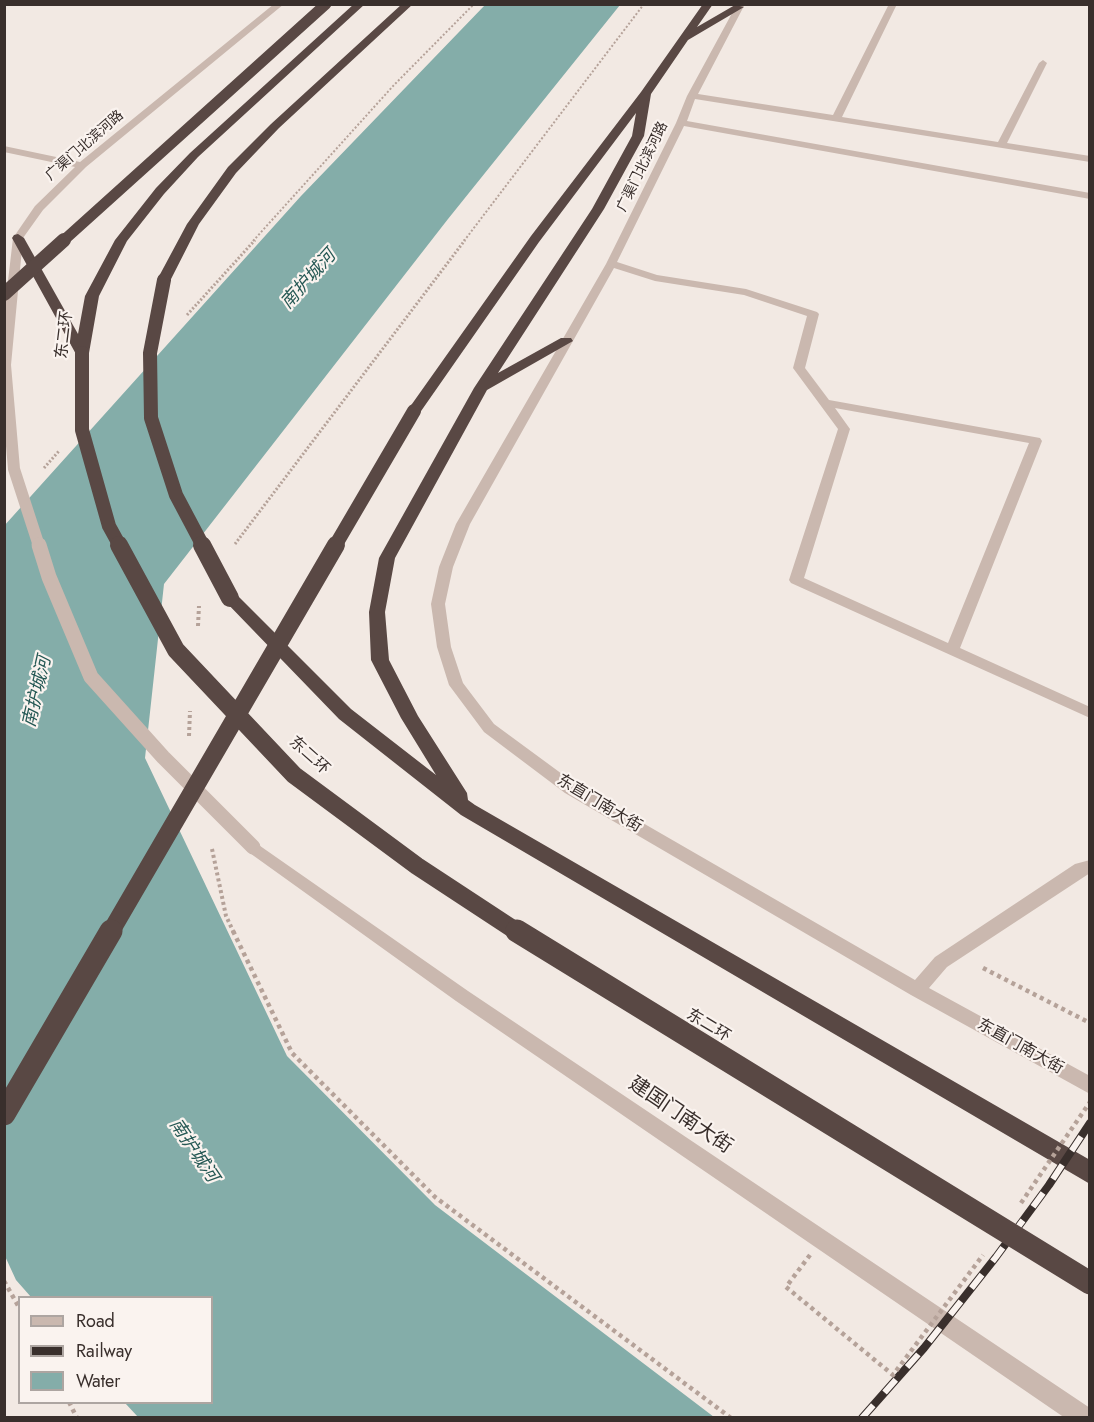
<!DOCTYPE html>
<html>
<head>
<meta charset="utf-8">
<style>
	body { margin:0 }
	#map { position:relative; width:1094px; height:1422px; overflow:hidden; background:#f2e9e3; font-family:Jost,sans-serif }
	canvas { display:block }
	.frame { position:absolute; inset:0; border:6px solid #392f2c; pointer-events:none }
	.legend { position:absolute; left:18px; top:1296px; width:195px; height:108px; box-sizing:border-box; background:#faf3ef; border:2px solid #ada5a1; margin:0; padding:8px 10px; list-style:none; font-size:18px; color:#392f2c }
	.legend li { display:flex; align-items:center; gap:12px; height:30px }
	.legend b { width:30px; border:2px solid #ada5a1 }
</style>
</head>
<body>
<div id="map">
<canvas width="1094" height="1422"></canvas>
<div class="frame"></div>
<ul class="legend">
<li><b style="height:8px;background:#cab8af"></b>Road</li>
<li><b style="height:8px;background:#392f2c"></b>Railway</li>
<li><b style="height:16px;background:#84ada9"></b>Water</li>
</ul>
</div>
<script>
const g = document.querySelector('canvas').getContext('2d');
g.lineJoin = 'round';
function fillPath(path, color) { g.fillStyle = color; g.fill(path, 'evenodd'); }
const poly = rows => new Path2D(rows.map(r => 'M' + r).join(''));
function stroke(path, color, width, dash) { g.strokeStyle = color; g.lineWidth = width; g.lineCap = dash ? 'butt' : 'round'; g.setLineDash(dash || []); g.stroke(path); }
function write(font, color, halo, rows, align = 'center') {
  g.font = font + ' Jost,"Noto Sans SC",sans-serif'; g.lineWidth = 4.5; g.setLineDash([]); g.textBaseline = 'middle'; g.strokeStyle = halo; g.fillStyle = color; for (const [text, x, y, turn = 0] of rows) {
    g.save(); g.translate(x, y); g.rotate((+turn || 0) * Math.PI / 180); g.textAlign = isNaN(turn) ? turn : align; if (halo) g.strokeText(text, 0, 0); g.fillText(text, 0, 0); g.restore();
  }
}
const water = poly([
	[485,5,620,5,448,219,164,584,145,758,287,1056,435,1205,714,1417,138,1417,125,1403,212,1402,212,1298,31,1297,16,1280,4,1254,4,526,301,196]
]);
const pathFar3 = poly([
	[253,241,394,85,474,4],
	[464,241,644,4]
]);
const pathFar2 = poly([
	[187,315,255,240],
	[44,468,59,451],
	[235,544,465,240]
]);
const pathFar1 = poly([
	[198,626,199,606],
	[189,736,190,711],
	[212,849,226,916,234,933]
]);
const path = poly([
	[233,931,292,1053,435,1197,731,1418],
	[983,968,1090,1023],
	[4,1281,20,1309],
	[69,1402,77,1418]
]);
const minor = poly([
	[274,4,284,4,86,167,43,210,23,238,11,365,4,368,4,315,13,238,35,206,75,167,4,152,4,146,80,162,274,4],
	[737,4,745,4,698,94,833,115,889,4,897,4,842,117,998,142,1039,63,1043,60,1047,63,1007,143,1090,156,1090,162,695,99,687,121,1090,193,1090,199,684,126,617,262,657,275,746,289,817,312,819,314,805,368,829,400,1040,438,1042,441,960,648,1090,707,1090,718,791,583,789,580,838,429,793,368,807,316,744,295,655,281,614,268,470,524,453,567,445,604,451,647,463,683,494,724,577,785,915,980,935,957,1075,864,1090,860,1090,873,947,967,929,988,1090,1076,1090,1094,911,995,565,793,484,732,449,685,437,647,431,604,439,567,456,524,606,264,676,123,687,96,737,4],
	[835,408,1029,443,948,643,804,578,850,429,835,408],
	[253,841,468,991,1090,1408,1090,1418,1065,1418,456,1001,247,851,245,847,247,843,253,841]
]);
const highway = poly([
	[354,4,365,4,198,157,164,194,127,241,99,296,89,353,87,356,77,356,12,238,14,235,18,234,24,238,78,334,85,296,115,240,156,188,190,153,354,4],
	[402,4,413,4,279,128,236,173,199,224,169,283,159,283,157,280,187,224,228,167,271,124,402,4],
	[703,4,713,4,697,27,735,5,744,7,688,40,651,94,644,136,604,209,498,373,561,338,571,338,573,341,487,390,395,558,385,612,389,660,418,716,467,793,468,800,475,805,1090,1160,1090,1184,461,815,339,719,222,598,224,594,230,592,236,594,351,709,436,775,401,718,371,660,369,612,379,558,474,388,592,209,632,136,636,113,539,242,419,414,414,415,407,411,531,236,641,92,703,4]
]);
const rail = poly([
	[862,1418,924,1348,996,1257,1049,1185,1090,1123]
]);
const pathBridge = poly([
	[1021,1203,1090,1102],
	[810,1255,786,1287,893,1375,983,1255]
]);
const minorBridgeFar1 = poly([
	[5,365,14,469,39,546]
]);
const minorBridge = poly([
	[39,545,49,577,91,677,163,757,253,847]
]);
const highwayBridgeFar3 = poly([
	[63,241,326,4]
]);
const highwayBridgeFar2 = poly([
	[164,280,150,353,151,418,176,495,203,546],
	[4,294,64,240],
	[82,353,82,430,109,526,120,546],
	[335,546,414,411]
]);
const highwayBridgeFar1 = poly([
	[119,545,176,650,294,775,417,866,519,933],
	[202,545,230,598],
	[110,933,336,545]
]);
const highwayBridge = poly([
	[517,931,1090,1283],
	[4,1114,111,931]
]);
const farStreetnames = [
	["广渠门北滨河路",85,146,-41],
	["广渠门北滨河路",643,167,-64]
];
const streetNames = [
	["东二环",65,335,-83],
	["东二环",309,756,42],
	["东直门南大街",599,804,31],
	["东二环",708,1026,31],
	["东直门南大街",1020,1047,29]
];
const waterNames = [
	["南护城河",309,280,-48],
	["南护城河",38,692,-77],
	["南护城河",193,1151,56]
];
const nearStreetnames = [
	["建国门南大街",680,1116,34]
];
fillPath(water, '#84ada9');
stroke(pathFar3, '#b5a299', 2, [2, 2]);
stroke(pathFar2, '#b5a299', 3, [2, 2]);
stroke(pathFar1, '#b5a299', 4, [3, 3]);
stroke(path, '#b5a299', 4.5, [4, 4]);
fillPath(minor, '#cab8af');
fillPath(highway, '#594844');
stroke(rail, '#392f2c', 8);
stroke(rail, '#faf3ef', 6, [17]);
stroke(pathBridge, '#b5a299', 4.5, [4, 4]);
stroke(minorBridgeFar1, '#cab8af', 12);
stroke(minorBridge, '#cab8af', 15);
stroke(highwayBridgeFar3, '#594844', 11);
stroke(highwayBridgeFar2, '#594844', 14);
stroke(highwayBridgeFar1, '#594844', 18);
stroke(highwayBridge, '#594844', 23);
write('14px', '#392f2c', '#faf3ef', farStreetnames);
write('16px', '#392f2c', '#faf3ef', streetNames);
write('italic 18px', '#255854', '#faf3ef', waterNames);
write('20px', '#392f2c', '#faf3ef', nearStreetnames);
</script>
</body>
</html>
